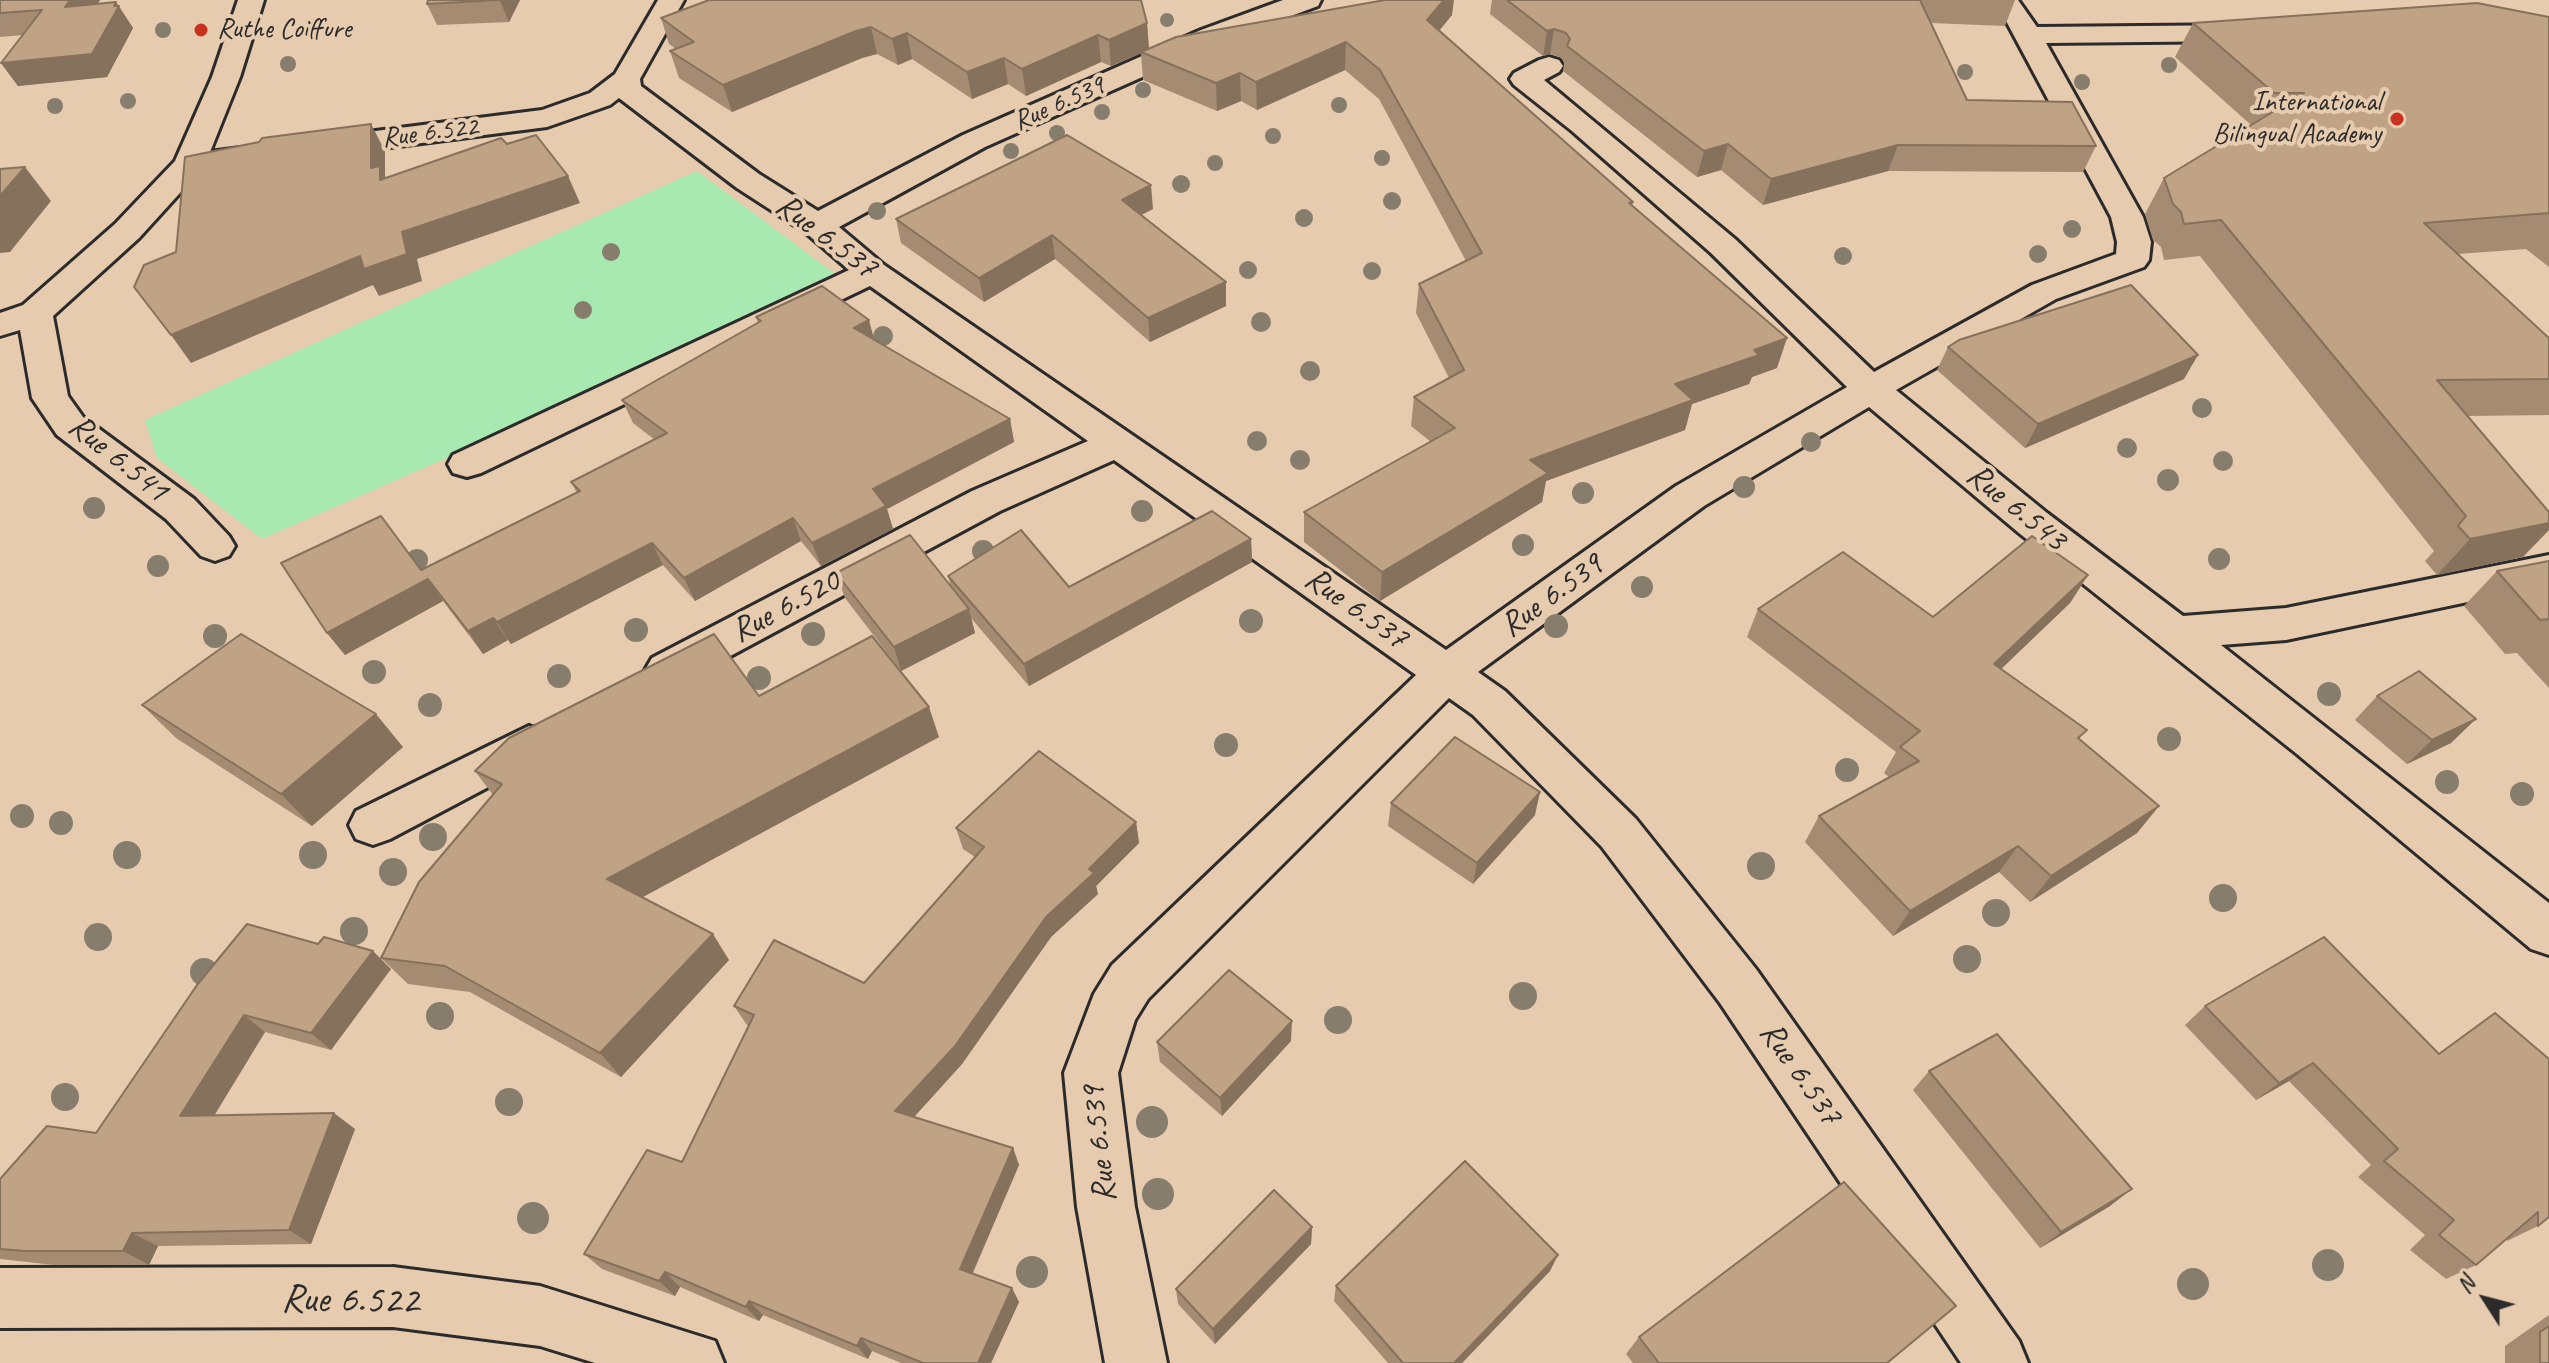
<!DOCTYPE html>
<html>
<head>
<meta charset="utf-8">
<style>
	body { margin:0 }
	#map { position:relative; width:2549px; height:1363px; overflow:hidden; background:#e6cbae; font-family:Caveat,sans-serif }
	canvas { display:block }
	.north { position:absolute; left:2445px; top:1259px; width:80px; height:80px; -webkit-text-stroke:6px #e6cbae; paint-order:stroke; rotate:306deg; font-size:22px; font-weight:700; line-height:32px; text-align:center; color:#2b2b2b }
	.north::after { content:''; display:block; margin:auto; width:28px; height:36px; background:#2b2b2b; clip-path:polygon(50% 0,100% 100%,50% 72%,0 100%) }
</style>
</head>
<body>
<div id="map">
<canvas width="2549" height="1363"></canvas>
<div class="north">N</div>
</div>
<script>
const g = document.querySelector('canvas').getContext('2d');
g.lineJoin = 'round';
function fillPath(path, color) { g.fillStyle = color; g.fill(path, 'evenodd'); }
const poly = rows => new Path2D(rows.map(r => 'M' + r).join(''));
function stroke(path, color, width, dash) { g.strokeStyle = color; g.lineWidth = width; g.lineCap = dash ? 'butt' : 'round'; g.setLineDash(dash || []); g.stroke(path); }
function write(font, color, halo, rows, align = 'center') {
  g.font = font + ' Caveat,sans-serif'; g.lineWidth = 8; g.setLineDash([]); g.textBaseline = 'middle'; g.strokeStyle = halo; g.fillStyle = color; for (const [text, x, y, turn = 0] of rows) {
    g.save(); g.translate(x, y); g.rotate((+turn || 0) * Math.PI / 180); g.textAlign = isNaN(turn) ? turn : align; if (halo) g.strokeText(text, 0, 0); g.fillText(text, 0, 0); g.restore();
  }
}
const green = poly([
	[697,171,838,276,577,401,262,539,157,458,145,420]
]);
const street = poly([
	[238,0,264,0,240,77,210,152,240,148,251,150,255,157,251,164,199,172,139,238,53,316,68,396,83,417,194,499,229,536,235,546,229,556,215,561,201,556,166,519,57,435,32,398,20,330,0,336,0,313,23,305,115,224,175,161,212,77,238,0],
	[658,0,684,0,640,79,641,86,759,174,818,211,963,135,1201,30,1283,0,1321,0,1318,6,1221,42,985,147,839,227,884,265,1446,650,1676,486,1847,387,1711,253,1572,131,1514,85,1510,79,1514,73,1539,60,1549,57,1559,60,1563,66,1559,72,1544,80,1735,239,1874,372,2032,285,2116,254,2117,242,2111,217,2004,17,1990,0,2018,0,2037,27,2246,25,2256,27,2260,33,2256,39,2246,41,2046,43,2143,217,2151,242,2149,260,2144,267,2056,299,1896,390,2047,513,2183,616,2286,608,2549,555,2549,585,2286,640,2221,645,2549,903,2549,955,2531,949,2297,754,2019,533,1869,407,1704,506,1478,672,1505,691,1636,819,1756,969,2019,1341,2028,1363,1961,1363,1720,1003,1602,847,1473,715,1449,698,1148,999,1135,1020,1118,1073,1135,1207,1167,1363,1105,1363,1077,1207,1064,1073,1094,994,1112,965,1416,675,1114,460,1000,511,682,682,667,687,652,682,645,670,652,658,972,491,1088,441,870,286,481,473,467,477,453,473,448,464,453,455,849,270,805,232,737,188,619,98,610,105,547,127,320,156,309,154,305,147,309,140,320,138,542,110,590,93,615,74,658,0],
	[529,726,545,731,552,744,545,757,390,839,373,845,356,839,349,825,356,811,529,726],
	[393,1267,540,1286,715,1341,724,1363,595,1363,540,1346,393,1327,0,1328,0,1268,393,1267]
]);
const trees = [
	[1167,20,7],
	[163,30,8],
	[288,64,8],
	[2169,65,8],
	[1965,72,8],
	[2082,82,8],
	[1143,90,8],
	[128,101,8],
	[1339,105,8],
	[55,106,8],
	[1102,112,8],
	[1057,133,8],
	[1273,136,8],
	[1011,151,8],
	[1382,158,8],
	[1215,163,8],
	[1181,184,9],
	[1392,201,9],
	[877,211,9],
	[1304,218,9],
	[2072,229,9],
	[611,252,9],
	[2038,254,9],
	[1843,256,9],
	[1248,270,9],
	[1372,271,9],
	[583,310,9],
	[1261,322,10],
	[883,336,10],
	[1310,371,10],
	[2202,408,10],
	[1257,441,10],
	[1811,442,10],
	[2127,448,10],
	[1300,460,10],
	[2223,461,10],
	[2168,480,11],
	[1744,487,11],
	[1583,493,11],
	[94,508,11],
	[1142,511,11],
	[1523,545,11],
	[983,551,11],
	[2219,559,11],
	[417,560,11],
	[158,566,11],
	[1642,587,11],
	[1251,621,12],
	[1556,626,12],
	[636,630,12],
	[813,634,12],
	[215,636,12],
	[374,672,12],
	[559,676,12],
	[759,678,12],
	[2329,694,12],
	[430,705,12],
	[2169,739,12],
	[1226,745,12],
	[1847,770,12],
	[2447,782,12],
	[2522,794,12],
	[22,816,12],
	[61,823,12],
	[433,837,14],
	[127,855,14],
	[313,855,14],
	[1761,866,14],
	[393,872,14],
	[2223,898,14],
	[1996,913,14],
	[354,931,14],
	[98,937,14],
	[1967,959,14],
	[204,972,14],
	[1523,996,14],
	[440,1016,14],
	[1338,1020,14],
	[65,1097,14],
	[509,1102,14],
	[1152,1122,16],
	[1158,1194,16],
	[533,1218,16],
	[2328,1265,16],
	[1032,1272,16],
	[2193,1284,16]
];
const wall = poly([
	[0,0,100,0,97,4,116,2,133,28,107,77,18,86,1,63,23,35,0,37],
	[520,0,509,22,437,25,427,4],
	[1492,0,2015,0,2005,26,1931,23,1967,100,2096,146,2083,172,1888,171,1763,205,1721,170,1697,177,1563,71,1564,63,1562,58,1550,54,1543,56,1490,14],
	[1452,15,1440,30,1633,202,1632,206,1777,368,1752,377,1749,384,1692,404,1685,430,1546,481,1542,502,1380,601,1304,542,1304,512,1431,442,1411,426,1414,397,1449,378,1416,313,1419,284,1466,261,1379,99,1345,70,1257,110,1241,101,1217,111,1143,80,1141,53,1111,66,1101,62,1026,96,1008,84,972,99,912,59,898,65,877,54,862,58,732,112,679,78,670,51,676,49,669,44,661,18,1147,23,1149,49],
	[2549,17,2549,267,2526,249,2458,254,2549,338,2549,415,2468,416,2523,557,2437,575,2425,561,2434,551,2200,256,2164,260,2161,247,2153,240,2145,214,2164,178,2251,125,2175,57,2193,23],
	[1153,209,1141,215,1226,306,1150,342,1055,259,984,302,901,243,896,219],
	[756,317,874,340,1010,419,1014,442,887,509,893,529,821,566,801,541,695,601,663,565,511,644,508,640,483,654,443,601,345,655,327,633,421,570,577,493,571,482,655,440,633,423,622,400,758,323],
	[1948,347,2184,379,2025,448,1937,370],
	[1251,539,1252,562,1029,686,971,618,975,633,901,671,845,598,836,573,951,587,948,576,1069,587],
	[2549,561,2549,688,2517,653,2505,654,2464,606,2497,571],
	[2088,575,2070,603,2001,669,2080,740,2159,806,2137,833,2030,902,1999,872,1893,936,1805,842,1819,816,1889,777,1884,773,1896,752,1747,637,1758,609,1933,617],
	[759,696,939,737,643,897,729,960,621,1077,470,992,408,984,381,958,493,795,475,771],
	[2377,696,2451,743,2407,764,2355,720],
	[142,705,403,747,312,826,176,738],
	[1391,803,1535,815,1473,884,1388,826],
	[1136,822,1139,843,1096,886,1098,894,1051,937,962,1064,914,1117,1013,1148,1019,1165,973,1273,1012,1288,1019,1302,991,1363,901,1363,872,1351,868,1359,763,1315,759,1321,680,1287,675,1296,602,1269,584,1254,682,1162,749,1026,747,1025,734,1006,864,983,975,857,963,849,956,828],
	[391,969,331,1050,265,1032,214,1116,355,1129,311,1244,158,1246,149,1265,54,1265,0,1259,0,1179,96,1133,197,985],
	[2205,1006,2439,1053,2495,1013,2549,1059,2538,1226,2507,1241,2507,1238,2476,1265,2446,1279,2410,1250,2425,1235,2358,1177,2371,1165,2289,1081,2256,1100,2185,1025],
	[1291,1041,1222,1116,1160,1062,1157,1042],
	[1929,1071,2110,1206,2040,1248,1913,1090],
	[1312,1227,1311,1244,1215,1344,1178,1304,1176,1289],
	[1550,1271,1462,1363,1388,1363,1334,1301,1336,1286],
	[2549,1315,2549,1363,2505,1363,2505,1346],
	[1639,1337,1887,1363,1633,1363,1626,1354]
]);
const shadedWall = poly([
	[70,0,100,0,80,30,65,7],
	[500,0,520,0,509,22,500,1],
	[1444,0,1454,0,1452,15,1425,47,1427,20],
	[116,2,133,28,107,77,18,86,1,63,114,6],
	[1147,23,1149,50,1111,66,1109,40],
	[871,27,877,54,862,58,732,112,723,85,856,31],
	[1554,29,1550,54,1543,56,1547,31],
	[907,33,912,59,898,65,892,39],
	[1098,35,1101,62,1026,96,1022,69],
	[1346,42,1345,70,1257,110,1256,82],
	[1004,58,1008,84,972,99,967,72],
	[1240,73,1241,101,1217,111,1216,83],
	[371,124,385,151,385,176,394,193,395,206,371,168],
	[1728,144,1721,170,1697,177,1704,151],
	[1898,145,1888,171,1763,205,1771,179],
	[25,167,51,201,10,252,0,253,0,196],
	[568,176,580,203,417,259,422,281,379,296,373,285,191,363,171,335,360,256,402,232],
	[1151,185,1153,209,1125,223,1122,200],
	[1052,235,1055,259,984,302,979,278],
	[1226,282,1226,306,1150,342,1148,318],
	[869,320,875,343,854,328],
	[1787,338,1777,368,1752,377,1749,384,1692,404,1685,430,1546,481,1542,502,1380,601,1382,572,1530,460,1675,384,1754,350],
	[2198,355,2184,379,2025,448,2038,424],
	[1010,419,1014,442,887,509,893,529,821,566,812,543,873,489],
	[793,518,801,541,695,601,684,578],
	[2549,523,2549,530,2523,557,2437,575,2470,539],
	[1251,539,1252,562,1029,686,1024,664],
	[652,543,663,565,511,644,497,622],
	[2088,575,2070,603,1977,692,1994,664],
	[428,579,443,601,345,655,327,633],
	[969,609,975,633,901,671,894,647],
	[493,618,508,640,483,654,468,631],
	[929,707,939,737,626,906,607,879],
	[376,714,403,747,312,826,281,794],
	[2476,719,2451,743,2407,764,2432,740],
	[1540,792,1535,815,1473,884,1477,863],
	[2159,806,2137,833,2030,902,2051,876],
	[1136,822,1139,843,1096,886,1098,894,1051,937,962,1064,904,1128,895,1111,1046,917,1089,869],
	[2018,846,1999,872,1893,936,1910,911],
	[713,934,729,960,621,1077,600,1053],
	[373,951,391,969,331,1050,311,1033],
	[244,1015,265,1032,204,1132,180,1116],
	[1292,1021,1291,1041,1222,1116,1220,1098],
	[2313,1063,2289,1081,2256,1100,2279,1083],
	[334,1113,355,1129,311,1244,289,1230],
	[1013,1148,1019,1165,968,1283,960,1269],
	[2132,1189,2110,1206,2040,1248,2061,1232],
	[1312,1227,1311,1244,1215,1344,1213,1329],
	[132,1233,158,1246,149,1265,123,1251],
	[1558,1255,1550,1271,1462,1363,1454,1363],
	[665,1272,680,1287,675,1296,659,1281],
	[1012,1288,1019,1302,991,1363,978,1363],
	[749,1301,763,1315,759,1321,746,1307],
	[861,1338,872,1351,868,1359,857,1346]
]);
const building = poly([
	[0,0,70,0,65,7,116,2,114,6,119,6,92,54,1,63,42,10,0,13,0,0],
	[428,0,500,0,427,4,428,0],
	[709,0,1141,0,1147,23,1109,40,1098,35,1022,69,1004,58,967,72,907,33,892,39,871,27,856,31,723,85,670,51,694,42,661,18,709,0],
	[1385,0,1444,0,1427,20,1633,202,1629,203,1787,338,1754,350,1759,355,1675,384,1693,400,1530,460,1548,473,1382,572,1304,512,1455,428,1414,397,1464,370,1419,284,1482,253,1380,70,1346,42,1256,82,1240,73,1216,83,1141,52,1176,37,1385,0],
	[1507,0,1920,0,1967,100,2072,102,2096,146,1898,145,1771,179,1728,144,1704,151,1567,46,1570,39,1566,33,1554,29,1547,31,1507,0],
	[2477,3,2549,17,2549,213,2424,223,2549,338,2549,379,2437,380,2549,512,2549,523,2470,539,2458,526,2466,516,2221,220,2184,224,2181,212,2173,204,2164,178,2304,93,2274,93,2193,23,2477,3],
	[371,124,371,168,380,166,380,180,501,138,507,144,536,135,568,176,402,232,407,254,364,269,360,256,171,335,134,287,144,265,176,252,185,157,259,142,262,138,371,124],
	[1067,135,1151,185,1122,200,1226,282,1148,318,1052,235,979,278,896,219,1067,135],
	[25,167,0,196,0,169,25,167],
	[2131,285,2198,355,2038,424,1948,347,1959,340,2131,285],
	[822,286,869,320,854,328,1010,419,873,489,886,506,812,543,793,518,684,578,652,543,497,622,493,618,468,631,428,579,327,633,281,563,381,516,421,570,580,491,571,482,667,433,622,400,761,321,756,317,822,286],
	[1212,511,1251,539,1024,664,948,576,1021,530,1069,587,1212,511],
	[910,535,969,609,894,647,836,573,910,535],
	[2032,536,2088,575,1994,664,2087,730,2078,738,2159,806,2051,876,2018,846,1910,911,1819,816,1919,761,1900,747,1920,731,1758,609,1843,552,1933,617,2032,536],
	[2549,561,2549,619,2540,620,2497,571,2549,561],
	[241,634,376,714,281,794,142,705,241,634],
	[714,634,759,696,872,636,929,707,607,879,713,934,600,1053,445,966,381,958,419,882,502,784,475,771,509,738,714,634],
	[2419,671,2476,719,2432,740,2377,696,2419,671],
	[1455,737,1540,792,1477,863,1391,803,1455,737],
	[1039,751,1136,822,1089,869,1094,873,1046,917,955,1046,895,1111,1013,1148,960,1269,1012,1288,978,1363,923,1363,861,1338,857,1346,749,1301,746,1307,665,1272,659,1281,584,1254,647,1150,682,1162,754,1015,734,1006,774,940,864,983,984,847,956,828,1039,751],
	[247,924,318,944,324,937,373,951,311,1033,244,1015,180,1116,334,1113,289,1230,132,1233,123,1251,25,1251,0,1249,0,1179,47,1126,96,1133,197,985,247,924],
	[2324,937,2439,1054,2495,1013,2549,1059,2549,1217,2538,1226,2538,1212,2476,1265,2439,1235,2454,1220,2384,1161,2398,1149,2313,1063,2279,1083,2205,1006,2324,937],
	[1229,970,1292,1021,1220,1098,1157,1042,1229,970],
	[1997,1034,2132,1189,2061,1232,1929,1071,1997,1034],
	[1465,1161,1558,1255,1454,1363,1403,1363,1336,1286,1465,1161],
	[1844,1182,1956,1306,1887,1363,1659,1363,1639,1337,1844,1182],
	[1274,1190,1312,1227,1213,1329,1176,1289,1274,1190],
	[2549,1326,2549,1363,2540,1363,2540,1332,2549,1326]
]);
const markers = [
	[201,30,8,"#c8321e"],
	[2397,119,8,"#c8321e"]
];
const farPoinames = [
	["Ruthe Coiffure",217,30],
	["International",2381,103,"right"],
	["Bilingual Academy",2381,135,"right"]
];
const farStreetnames = [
	["Rue 6.539",1059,104,-24],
	["Rue 6.522",430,133,-7]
];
const streetNames = [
	["Rue 6.537",826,237,37],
	["Rue 6.541",118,459,39],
	["Rue 6.543",2016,508,39],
	["Rue 6.539",1552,596,-36],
	["Rue 6.520",786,607,-28],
	["Rue 6.537",1356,609,35],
	["Rue 6.537",1800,1074,55],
	["Rue 6.539",1100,1144,-96]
];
const nearStreetnames = [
	["Rue 6.522",350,1301,1]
];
fillPath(green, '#a8e9b2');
stroke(street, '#2b2b2b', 6);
fillPath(street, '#e6cbae');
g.fillStyle = '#867d6d';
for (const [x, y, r] of trees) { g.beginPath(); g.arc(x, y, r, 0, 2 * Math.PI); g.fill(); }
fillPath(wall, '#a58b72');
fillPath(shadedWall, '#86715c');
fillPath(building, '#c0a284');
stroke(building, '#86715c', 2);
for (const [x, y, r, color] of markers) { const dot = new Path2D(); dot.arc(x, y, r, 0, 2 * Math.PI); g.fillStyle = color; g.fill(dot); stroke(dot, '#e6cbae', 3); }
write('28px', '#2b2b2b', '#e6cbae', farPoinames, 'left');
write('28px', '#2b2b2b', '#e6cbae', farStreetnames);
write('34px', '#2b2b2b', '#e6cbae', streetNames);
write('40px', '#2b2b2b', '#e6cbae', nearStreetnames);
</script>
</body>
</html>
